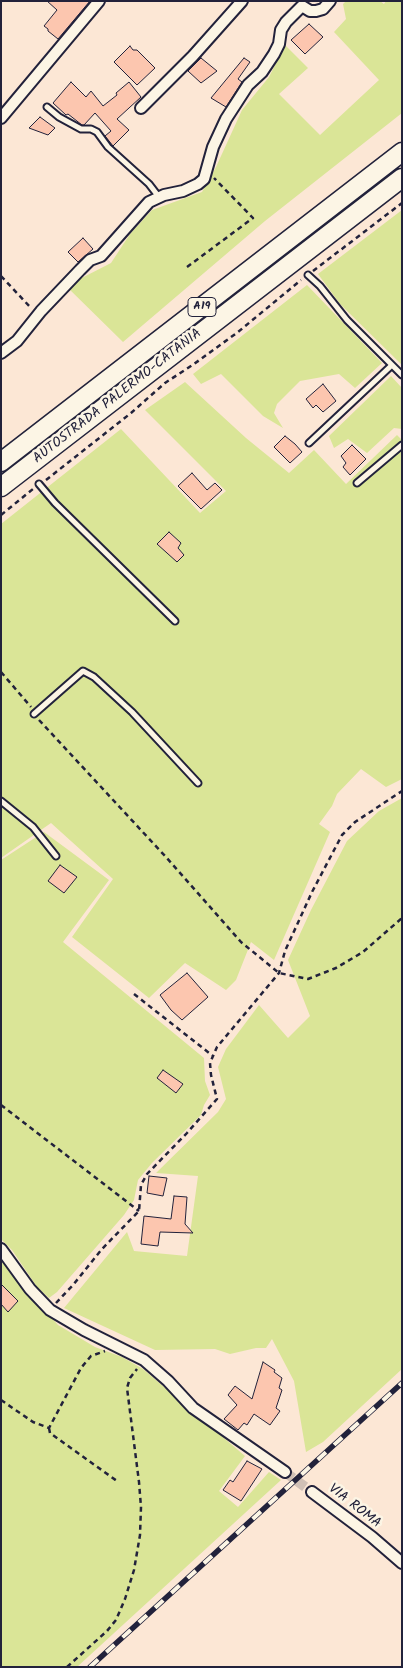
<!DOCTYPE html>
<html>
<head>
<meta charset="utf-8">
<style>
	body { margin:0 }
	#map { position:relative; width:403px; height:1668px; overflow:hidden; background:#fce7d5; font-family:Kalam,sans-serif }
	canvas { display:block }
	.frame { position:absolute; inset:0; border:2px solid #22223b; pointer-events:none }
</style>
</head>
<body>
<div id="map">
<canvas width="403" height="1668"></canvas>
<div class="frame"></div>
</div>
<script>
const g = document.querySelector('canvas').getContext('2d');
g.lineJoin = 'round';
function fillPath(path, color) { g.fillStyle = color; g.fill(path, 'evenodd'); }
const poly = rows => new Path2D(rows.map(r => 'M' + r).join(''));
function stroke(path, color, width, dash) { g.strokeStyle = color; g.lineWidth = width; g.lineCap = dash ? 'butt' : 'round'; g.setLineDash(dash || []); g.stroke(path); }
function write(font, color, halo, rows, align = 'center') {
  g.font = font + ' Kalam,sans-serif'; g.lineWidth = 5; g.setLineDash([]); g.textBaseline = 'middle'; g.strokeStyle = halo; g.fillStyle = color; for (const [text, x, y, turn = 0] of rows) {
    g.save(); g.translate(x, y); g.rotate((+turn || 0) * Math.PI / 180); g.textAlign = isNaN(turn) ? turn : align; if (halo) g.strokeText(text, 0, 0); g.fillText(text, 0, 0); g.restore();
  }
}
const green = poly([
	[346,1,380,1,384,4,386,1,402,1,402,113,265,221,123,342,66,286,111,263,130,234,152,210,202,192,216,167,242,110,269,77,285,45,308,68,279,94,320,135,379,80,334,32,346,19,343,4],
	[402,210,402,365,340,304,318,274],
	[307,285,382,363,355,388,339,374,300,381,277,404,274,413,283,428,263,416,221,374,201,384,193,374],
	[391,376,402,388,402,429,394,428,367,453,348,439,334,448,329,436],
	[185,382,246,438,289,473,314,450,346,484,397,435,402,440,402,779,386,787,361,769,337,794,332,806,319,824,330,832,274,960,251,942,236,980,226,990,185,963,149,998,72,937,113,879,51,823,1,858,1,524,121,429,200,513,226,491,145,410],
	[402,798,402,1369,323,1442,306,1452,294,1381,272,1339,266,1348,256,1348,230,1354,215,1349,155,1350,64,1308,127,1232,134,1251,187,1256,198,1176,156,1173,218,1112,226,1099,218,1067,226,1049,259,1005,288,1038,310,1016,288,960,311,910,347,841,379,811],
	[44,832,109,880,63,942,204,1058,205,1081,210,1095,204,1105,201,1115,152,1163,138,1180,134,1200,124,1215,57,1292,49,1298,37,1287,12,1250,1,1239,1,860],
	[1,1261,58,1325,95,1347,122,1357,143,1369,245,1456,219,1491,238,1507,269,1472,281,1480,77,1667,1,1667]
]);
const building = poly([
	[47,1,90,1,58,39,48,31,48,29,44,26,57,10,47,1],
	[309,24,323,37,305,54,291,40,309,24],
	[130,46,133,50,137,50,155,68,137,85,114,62,130,46],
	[201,58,217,71,201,83,188,71,201,58],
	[244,58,250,62,238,79,242,82,226,107,211,98,244,58],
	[71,82,86,97,91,91,103,106,117,95,116,93,129,82,141,97,117,119,129,130,113,146,105,136,111,131,95,113,84,125,82,125,68,114,66,115,53,103,71,82],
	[40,117,55,128,48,135,29,128,40,117],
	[83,238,93,249,78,262,68,252,83,238],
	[323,384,336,401,323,412,316,405,313,408,306,399,323,384],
	[285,436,295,444,302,452,290,463,274,447,285,436],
	[352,445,366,459,350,475,343,467,346,463,341,456,352,445],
	[192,473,207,490,215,483,222,490,201,509,178,486,192,473],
	[169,532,181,543,178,548,184,555,177,562,157,544,169,532],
	[60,865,77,877,64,893,48,881,60,865],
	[187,973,208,997,182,1020,171,1010,160,995,187,973],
	[163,1070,183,1084,176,1093,157,1078,163,1070],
	[149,1176,167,1178,163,1196,147,1193,149,1176],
	[174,1196,187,1197,185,1224,193,1233,160,1232,158,1246,141,1244,144,1216,171,1219,174,1196],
	[1,1284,18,1301,8,1312,1,1304,1,1284],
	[263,1362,275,1370,274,1372,282,1378,279,1388,282,1390,276,1408,280,1411,270,1425,254,1414,247,1425,244,1423,238,1430,224,1419,237,1405,228,1395,235,1386,252,1399,263,1362],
	[247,1461,262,1469,241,1501,223,1490,230,1480,233,1482,247,1461]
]);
const minorTunnel = poly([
	[285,1472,312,1492]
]);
const path = poly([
	[187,267,253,218,214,178],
	[313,271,402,203],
	[1,276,31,308],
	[46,480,131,413,165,383,194,364,238,332,301,280],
	[1,515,33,489],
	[1,672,31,707],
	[39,720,165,856,241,942,279,973,308,979,336,968,363,952,402,918],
	[134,994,213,1056],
	[1,1105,139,1211],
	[56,1303,73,1285,102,1249,139,1211,141,1185,147,1174,187,1133,217,1099,211,1075,210,1063,217,1047,279,973,285,951,312,892,342,835,355,822,402,791],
	[1,1400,33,1422,49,1428,81,1368,91,1356,105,1351],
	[49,1428,50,1433,117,1481],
	[67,1667,107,1631,116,1620,125,1599,134,1570,140,1535,141,1507,139,1482,127,1388,130,1378,137,1369]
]);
const service = poly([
	[47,107,59,117,81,129,91,129,97,132,108,147,149,184,159,197],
	[308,275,320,286,347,320,402,375],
	[309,443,392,365],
	[357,483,402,445],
	[39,484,55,503,175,621],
	[34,714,83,671,94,677,132,712,198,783],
	[1,801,33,827,56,856]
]);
const minor = poly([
	[141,108,193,56,242,1],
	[1,118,99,1],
	[1,353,17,341,41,311,80,270,90,260,101,256,149,202,164,195,183,191,198,184,204,179,213,147,226,119,248,85,262,72,274,54,279,44,281,30,286,22,302,6,310,11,316,11,323,9,330,1],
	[1,1249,30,1289,50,1310,84,1330,144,1360,168,1381,193,1408,285,1472],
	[312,1492,372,1537,402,1563]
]);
const motorway = poly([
	[1,462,402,152],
	[1,487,402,178]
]);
const rail = poly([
	[90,1667,402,1383]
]);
const shields = [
	[202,307,28]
];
const shieldNames = [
	["A19",202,307]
];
const streetNames = [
	["AUTOSTRADA PALERMO-CATANIA",118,397,-38],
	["VIA ROMA",354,1507,38]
];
fillPath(green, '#dae597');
fillPath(building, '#fcc6af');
stroke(building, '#22223b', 1);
stroke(minorTunnel, '#d0c0b6', 10, [10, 5]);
stroke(service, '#22223b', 9);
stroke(minor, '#22223b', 14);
stroke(motorway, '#22223b', 21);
stroke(path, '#22223b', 2.5, [5, 4]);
stroke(service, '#fcf5e5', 5);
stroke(minor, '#fcf5e5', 10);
stroke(motorway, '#fcf5e5', 18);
stroke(rail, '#22223b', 5.5);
stroke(rail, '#fcf5e5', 4, [11]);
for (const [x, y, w] of shields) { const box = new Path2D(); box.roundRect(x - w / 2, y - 9.5, w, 19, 4); g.fillStyle = '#fcf5e5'; g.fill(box); stroke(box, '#22223b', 1); }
write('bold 12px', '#22223b', null, shieldNames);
write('14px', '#22223b', '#fcf5e5', streetNames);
</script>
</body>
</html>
